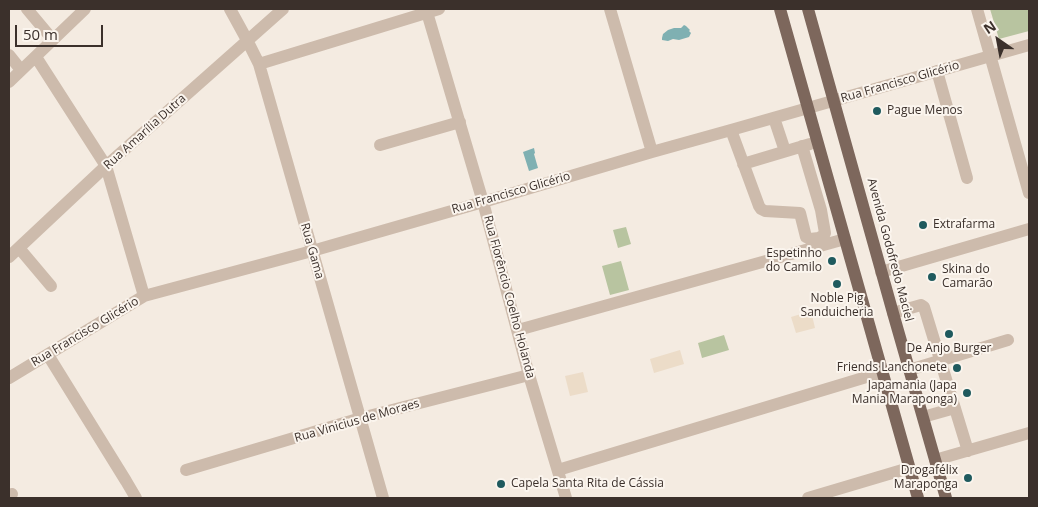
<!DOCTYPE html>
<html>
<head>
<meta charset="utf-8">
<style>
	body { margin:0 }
	#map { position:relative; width:1038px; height:507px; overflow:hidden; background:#f4ebe1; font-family:"Open Sans",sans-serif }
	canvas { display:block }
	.frame { position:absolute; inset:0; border:10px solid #3b302b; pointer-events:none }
	.north { position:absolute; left:973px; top:15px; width:50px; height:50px; -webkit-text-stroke:4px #fbf5ee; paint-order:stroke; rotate:327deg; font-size:14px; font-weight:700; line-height:20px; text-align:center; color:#3b302b }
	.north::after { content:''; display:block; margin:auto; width:18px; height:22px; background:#3b302b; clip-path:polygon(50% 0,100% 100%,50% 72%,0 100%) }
	.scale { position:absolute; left:15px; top:25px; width:88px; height:22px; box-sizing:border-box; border:2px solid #3b302b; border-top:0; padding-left:6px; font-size:15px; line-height:18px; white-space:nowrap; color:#3b302b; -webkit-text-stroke:4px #fbf5ee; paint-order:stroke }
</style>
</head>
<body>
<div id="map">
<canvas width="1038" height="507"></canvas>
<div class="frame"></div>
<div class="north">N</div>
<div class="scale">50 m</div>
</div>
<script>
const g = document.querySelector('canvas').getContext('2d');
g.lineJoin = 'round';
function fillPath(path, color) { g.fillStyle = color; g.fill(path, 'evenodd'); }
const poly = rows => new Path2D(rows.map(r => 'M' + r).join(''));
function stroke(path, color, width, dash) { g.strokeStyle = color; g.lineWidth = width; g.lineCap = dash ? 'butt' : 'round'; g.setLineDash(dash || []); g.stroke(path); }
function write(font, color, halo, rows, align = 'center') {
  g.font = font + ' "Open Sans",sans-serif'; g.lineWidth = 4; g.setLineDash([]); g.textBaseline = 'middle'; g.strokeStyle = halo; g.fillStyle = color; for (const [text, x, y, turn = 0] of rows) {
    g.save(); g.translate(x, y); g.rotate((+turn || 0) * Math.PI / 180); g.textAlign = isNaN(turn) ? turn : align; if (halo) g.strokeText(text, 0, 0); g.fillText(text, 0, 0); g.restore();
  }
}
const green = poly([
	[990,9,1029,9,1029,31,999,39],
	[626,227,631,244,618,248,613,230],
	[621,261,629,290,610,295,602,266],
	[724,335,729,350,702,358,698,343]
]);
const plaza = poly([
	[811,311,815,328,796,333,791,317],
	[680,350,684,364,654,373,650,359],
	[583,372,588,392,570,396,565,376]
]);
const water = poly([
	[684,25,686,26,690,30,689,31,691,33,689,37,679,40,673,39,668,41,662,40,662,38,663,34,668,30,674,28,681,28],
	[534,148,535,153,534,154,538,168,529,171,523,152]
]);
const minor = poly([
	[27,9,53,40],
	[230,9,247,40,259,64,383,498],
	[426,9,483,202,529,375,566,498],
	[610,9,652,152],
	[977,9,1029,193],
	[9,55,21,70],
	[36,57,106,166,144,296],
	[259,64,439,9],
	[937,71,967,178],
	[9,82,85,9],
	[774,118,785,151],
	[731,130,759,206,761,209,765,211,800,213,806,237,810,239,819,238,821,246],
	[380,145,460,122],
	[802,146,821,210,825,233,824,235,819,238],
	[743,164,810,144],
	[19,248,51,286],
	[9,257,106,166,283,9],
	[881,272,1029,229],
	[893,313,921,305,924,307,968,451],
	[518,330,845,239],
	[48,355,126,481,136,498],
	[909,370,1008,340],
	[9,378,144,296,312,251,483,202,652,152,731,130,1029,45],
	[923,417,955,408],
	[935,460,1029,433],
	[186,470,361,418,529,375],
	[558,470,883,372],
	[9,496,12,494],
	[808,498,909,468]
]);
const major = poly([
	[780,9,918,498],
	[808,9,893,313,946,498]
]);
const markers = [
	[877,111,5,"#1f5a5e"],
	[923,225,5,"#1f5a5e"],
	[832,261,5,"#1f5a5e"],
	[932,277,5,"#1f5a5e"],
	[837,284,5,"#1f5a5e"],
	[949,334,5,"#1f5a5e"],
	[957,368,5,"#1f5a5e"],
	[967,393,5,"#1f5a5e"],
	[968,478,5,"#1f5a5e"],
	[501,484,5,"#1f5a5e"]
];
const streetNames = [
	["Rua Francisco Glicério",900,82,-16],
	["Rua Amarília Dutra",145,132,-42],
	["Rua Francisco Glicério",511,193,-16],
	["Avenida Godofredo Maciel",890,250,75],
	["Rua Gama",312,251,74],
	["Rua Florêncio Coelho Holanda",509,297,75],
	["Rua Francisco Glicério",85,332,-31],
	["Rua Vinicius de Moraes",357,421,-16]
];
const poiNames = [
	["Pague Menos",887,111],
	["Extrafarma",933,225],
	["Espetinho",822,254,"right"],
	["do Camilo",822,268,"right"],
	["Skina do",942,270],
	["Camarão",942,284],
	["Noble Pig",837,299,"center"],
	["Sanduicheria",837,313,"center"],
	["De Anjo Burger",949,349,"center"],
	["Friends Lanchonete",947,368,"right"],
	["Japamania (Japa",957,386,"right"],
	["Mania Maraponga)",957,400,"right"],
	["Drogafélix",958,471,"right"],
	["Maraponga",958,485,"right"],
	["Capela Santa Rita de Cássia",511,484]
];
fillPath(green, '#b8c4a0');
fillPath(plaza, '#ecdcc8');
fillPath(water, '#7fb0b2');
stroke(minor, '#cdbbac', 12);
stroke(major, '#7d675c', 12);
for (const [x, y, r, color] of markers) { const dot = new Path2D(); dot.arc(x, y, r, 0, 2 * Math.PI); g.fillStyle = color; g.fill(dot); stroke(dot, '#fbf5ee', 2); }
write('12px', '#3b302b', '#fbf5ee', streetNames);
write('12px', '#3b302b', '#fbf5ee', poiNames, 'left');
</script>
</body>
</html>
